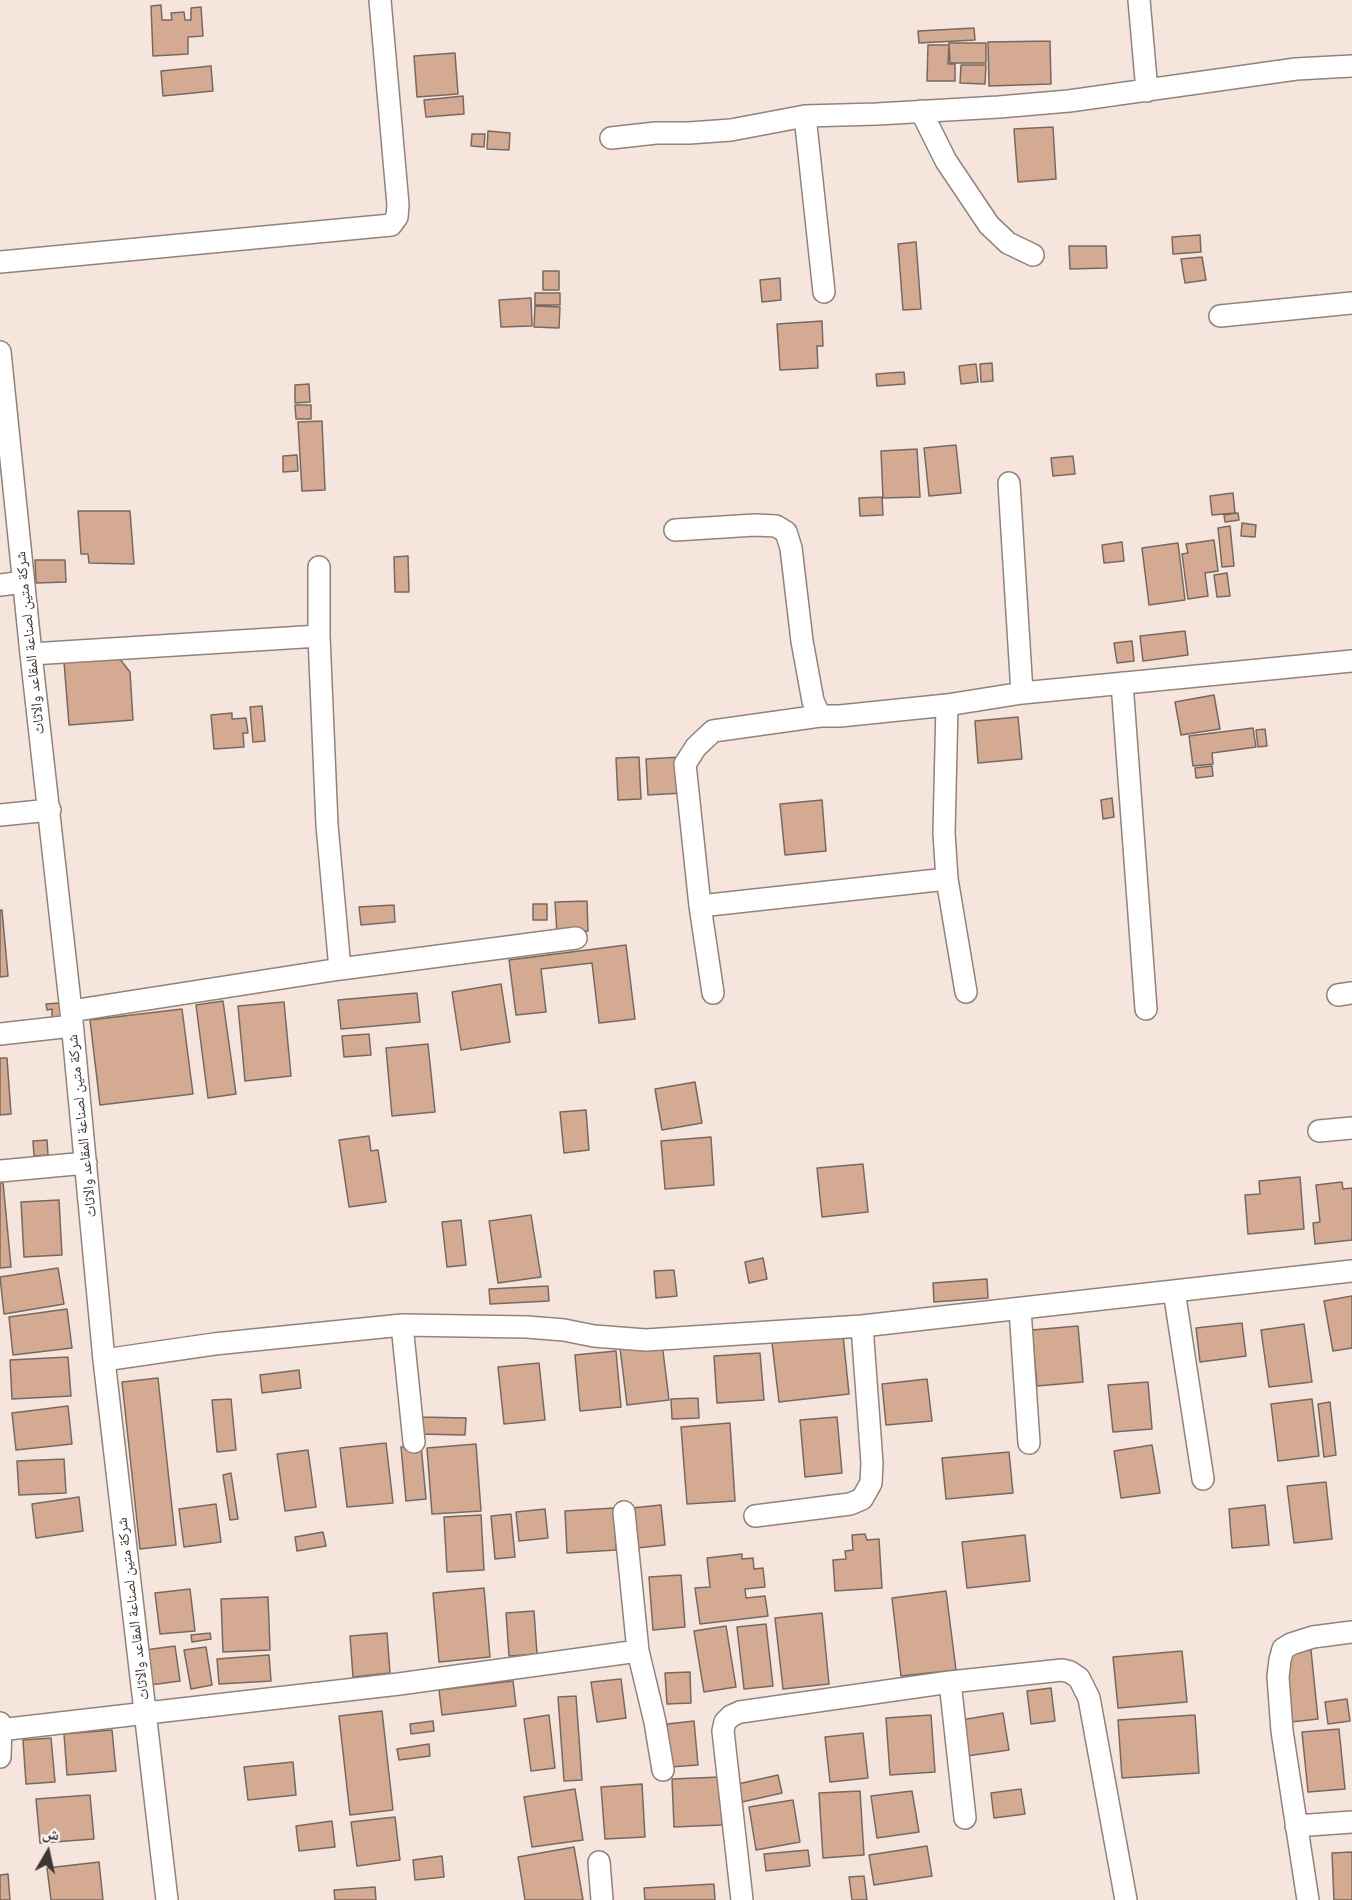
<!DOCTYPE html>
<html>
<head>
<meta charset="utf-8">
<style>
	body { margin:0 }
	#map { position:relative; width:1352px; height:1900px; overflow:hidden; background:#f5e5dc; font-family:Raleway,"Noto Naskh Arabic",sans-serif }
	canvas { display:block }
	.north { position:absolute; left:18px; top:1822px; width:60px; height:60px; -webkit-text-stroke:4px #fff; paint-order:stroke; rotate:9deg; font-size:16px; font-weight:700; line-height:24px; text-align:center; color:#3d3733 }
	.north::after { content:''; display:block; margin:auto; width:21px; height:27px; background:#3d3733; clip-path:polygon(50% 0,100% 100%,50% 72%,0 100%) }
</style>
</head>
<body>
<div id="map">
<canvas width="1352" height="1900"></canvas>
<div class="north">ش</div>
</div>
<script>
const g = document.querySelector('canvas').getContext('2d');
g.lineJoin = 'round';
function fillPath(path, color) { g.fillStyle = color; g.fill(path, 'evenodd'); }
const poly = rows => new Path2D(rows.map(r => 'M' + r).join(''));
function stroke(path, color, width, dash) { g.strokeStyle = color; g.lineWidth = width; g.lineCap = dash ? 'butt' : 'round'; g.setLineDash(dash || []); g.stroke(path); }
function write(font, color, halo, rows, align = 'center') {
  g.font = font + ' Raleway,"Noto Naskh Arabic",sans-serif'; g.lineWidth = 5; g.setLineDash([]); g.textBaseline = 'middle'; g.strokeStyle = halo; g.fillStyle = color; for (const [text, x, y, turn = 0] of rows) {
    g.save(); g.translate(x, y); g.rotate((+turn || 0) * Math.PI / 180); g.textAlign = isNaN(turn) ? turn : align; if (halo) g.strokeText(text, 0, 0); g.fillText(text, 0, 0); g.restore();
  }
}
const building = poly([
	[161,5,162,20,172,20,171,13,184,12,185,20,191,20,191,8,201,7,203,36,188,37,188,54,153,56,151,6,161,5],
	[974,28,975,40,919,43,918,31,974,28],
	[1050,41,1051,84,989,86,988,42,1050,41],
	[949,43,986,43,986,63,950,63,949,43],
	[928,45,949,45,948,64,955,64,955,81,927,81,928,45],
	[455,53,458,94,417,97,414,56,455,53],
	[961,65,986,65,985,84,960,83,961,65],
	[211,66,213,91,163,96,161,71,211,66],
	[463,96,464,114,426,117,424,100,463,96],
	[1053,127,1056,179,1018,182,1014,129,1053,127],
	[488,131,510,133,509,150,487,149,488,131],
	[472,134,485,134,484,147,471,146,472,134],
	[1200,235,1201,252,1173,254,1172,237,1200,235],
	[916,242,921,309,903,310,898,244,916,242],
	[1069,246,1106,246,1107,268,1070,269,1069,246],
	[1202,257,1206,280,1185,283,1181,259,1202,257],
	[543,271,559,271,559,290,543,290,543,271],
	[780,278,781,300,762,302,760,280,780,278],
	[535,293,560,293,560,305,535,305,535,293],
	[531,298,532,326,501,327,499,300,531,298],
	[535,306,560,307,559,328,534,327,535,306],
	[822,321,823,346,817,346,818,368,780,370,777,324,822,321],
	[992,363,993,381,981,382,980,364,992,363],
	[976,364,978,382,961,384,959,366,976,364],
	[904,372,905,384,877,386,876,374,904,372],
	[309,384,310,402,295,403,295,385,309,384],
	[295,405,311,405,311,419,296,419,295,405],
	[322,421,325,490,302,491,298,422,322,421],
	[956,445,961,493,929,496,924,448,956,445],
	[917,449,920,497,883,498,881,451,917,449],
	[297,455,298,471,283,472,283,456,297,455],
	[1073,456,1075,474,1053,476,1051,458,1073,456],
	[1233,493,1235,513,1212,515,1210,496,1233,493],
	[882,497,883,515,860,516,859,498,882,497],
	[78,511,130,511,134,564,89,563,88,554,81,554,78,511],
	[1238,513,1239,520,1225,522,1224,515,1238,513],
	[1242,523,1256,525,1255,537,1241,536,1242,523],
	[1230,526,1234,566,1222,567,1218,528,1230,526],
	[1214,540,1218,571,1205,573,1208,596,1188,599,1182,554,1188,553,1186,544,1214,540],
	[1122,542,1124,561,1104,563,1102,545,1122,542],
	[1178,543,1185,600,1149,605,1142,548,1178,543],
	[408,556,409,592,395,592,394,557,408,556],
	[35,560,65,560,66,582,36,583,35,560],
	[1227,573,1230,596,1217,597,1214,575,1227,573],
	[1185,631,1188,655,1143,661,1140,636,1185,631],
	[1132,641,1134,661,1117,663,1114,643,1132,641],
	[119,658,130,672,133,720,69,725,64,662,119,658],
	[1214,695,1220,729,1181,735,1175,702,1214,695],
	[262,706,265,741,253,742,250,707,262,706],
	[232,713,232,719,246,718,248,733,243,733,244,747,214,749,211,715,232,713],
	[1018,717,1022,759,978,763,975,721,1018,717],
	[1253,728,1256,747,1212,753,1213,764,1193,766,1189,736,1253,728],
	[1265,729,1267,746,1258,747,1256,730,1265,729],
	[639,757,641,799,618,800,616,758,639,757],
	[681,757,683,793,648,795,646,759,681,757],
	[1212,766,1213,776,1196,778,1195,768,1212,766],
	[1112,798,1114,817,1103,819,1101,800,1112,798],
	[822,800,826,851,785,855,780,804,822,800],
	[587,901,588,931,557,933,555,902,587,901],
	[533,904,547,904,547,920,533,920,533,904],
	[394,905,395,922,361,925,359,907,394,905],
	[0,910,2,910,8,976,0,977,0,910],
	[626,945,635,1019,599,1023,592,963,541,969,546,1012,516,1015,509,960,626,945],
	[501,984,510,1042,461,1050,452,992,501,984],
	[417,993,420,1022,341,1029,338,1000,417,993],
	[223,1001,236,1094,208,1098,196,1005,223,1001],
	[284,1002,291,1076,245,1081,238,1006,284,1002],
	[60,1003,61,1018,52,1019,52,1009,47,1010,46,1004,60,1003],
	[182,1009,193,1094,100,1105,90,1020,182,1009],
	[369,1034,371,1055,344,1057,342,1036,369,1034],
	[428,1044,435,1112,392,1116,386,1048,428,1044],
	[0,1058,7,1058,11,1114,0,1115,0,1058],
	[695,1082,702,1123,662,1130,655,1089,695,1082],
	[586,1110,589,1150,564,1153,560,1112,586,1110],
	[369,1136,371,1151,378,1150,386,1202,349,1207,339,1140,369,1136],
	[711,1137,714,1185,665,1189,661,1141,711,1137],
	[47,1140,48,1155,34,1156,33,1141,47,1140],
	[863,1164,868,1212,822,1217,817,1168,863,1164],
	[1300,1177,1304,1229,1248,1234,1245,1195,1260,1194,1259,1181,1300,1177],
	[3,1182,11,1267,0,1268,0,1183,3,1182],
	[1342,1182,1343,1189,1352,1188,1352,1240,1315,1244,1313,1223,1320,1222,1316,1185,1342,1182],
	[59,1200,62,1255,24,1257,21,1202,59,1200],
	[531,1215,541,1277,498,1283,489,1221,531,1215],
	[461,1220,466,1265,447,1267,442,1222,461,1220],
	[763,1258,767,1279,749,1283,745,1262,763,1258],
	[58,1268,64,1304,4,1314,0,1277,58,1268],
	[674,1270,677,1296,656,1298,654,1271,674,1270],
	[987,1279,988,1298,934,1302,933,1283,987,1279],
	[548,1286,549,1301,490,1304,489,1289,548,1286],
	[1352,1296,1352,1348,1333,1351,1324,1301,1352,1296],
	[67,1309,72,1348,13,1355,9,1317,67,1309],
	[1242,1323,1246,1356,1200,1362,1196,1328,1242,1323],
	[1304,1324,1312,1382,1269,1387,1261,1330,1304,1324],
	[1078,1326,1083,1382,1037,1386,1032,1330,1078,1326],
	[843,1335,849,1394,779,1402,772,1343,843,1335],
	[662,1343,669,1400,627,1405,620,1348,662,1343],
	[616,1351,621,1407,580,1411,575,1355,616,1351],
	[760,1353,764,1400,717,1403,714,1356,760,1353],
	[68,1357,71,1396,12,1399,10,1360,68,1357],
	[539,1363,545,1420,504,1424,498,1367,539,1363],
	[299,1370,301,1388,262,1393,260,1375,299,1370],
	[158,1378,176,1545,140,1549,122,1382,158,1378],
	[927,1379,932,1421,886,1425,882,1384,927,1379],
	[1148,1382,1152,1429,1113,1432,1108,1385,1148,1382],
	[698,1398,699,1418,672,1419,671,1399,698,1398],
	[231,1399,236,1450,217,1452,212,1400,231,1399],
	[1312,1399,1319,1456,1278,1461,1271,1404,1312,1399],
	[1330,1402,1336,1455,1324,1457,1318,1404,1330,1402],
	[68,1406,72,1444,16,1450,12,1413,68,1406],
	[420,1417,466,1418,465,1435,419,1434,420,1417],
	[837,1417,842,1473,805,1477,800,1420,837,1417],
	[730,1423,735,1501,687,1504,681,1427,730,1423],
	[386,1443,393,1503,347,1507,340,1448,386,1443],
	[476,1444,481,1511,432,1514,427,1448,476,1444],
	[421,1445,426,1499,406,1501,401,1447,421,1445],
	[1152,1445,1160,1493,1121,1498,1114,1451,1152,1445],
	[308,1450,316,1507,285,1511,277,1454,308,1450],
	[1009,1452,1013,1493,946,1499,942,1458,1009,1452],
	[64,1459,66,1493,19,1495,17,1461,64,1459],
	[231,1473,238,1519,230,1520,223,1475,231,1473],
	[1326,1482,1332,1539,1294,1543,1287,1486,1326,1482],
	[79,1497,83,1531,36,1538,32,1504,79,1497],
	[216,1504,221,1542,184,1547,179,1509,216,1504],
	[661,1505,665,1545,637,1548,632,1508,661,1505],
	[1265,1505,1269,1545,1232,1548,1229,1509,1265,1505],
	[614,1508,616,1550,567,1553,565,1511,614,1508],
	[545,1509,548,1538,519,1541,516,1512,545,1509],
	[511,1514,515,1557,495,1559,491,1516,511,1514],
	[481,1515,484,1570,447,1572,444,1517,481,1515],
	[323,1532,326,1546,297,1551,295,1537,323,1532],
	[865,1534,867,1540,879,1539,882,1588,835,1591,833,1560,846,1559,845,1551,853,1550,852,1535,865,1534],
	[1025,1535,1030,1581,967,1588,962,1542,1025,1535],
	[742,1554,742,1559,753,1558,754,1569,763,1568,765,1587,745,1589,746,1598,765,1596,768,1616,700,1624,695,1588,710,1587,707,1558,742,1554],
	[681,1575,685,1627,653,1630,649,1577,681,1575],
	[484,1588,490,1657,439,1662,433,1593,484,1588],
	[190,1589,195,1631,160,1634,155,1593,190,1589],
	[946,1591,956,1670,901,1676,892,1598,946,1591],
	[268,1597,270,1650,223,1652,221,1599,268,1597],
	[534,1611,537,1654,509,1656,506,1613,534,1611],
	[822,1613,829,1684,783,1689,775,1618,822,1613],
	[766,1624,773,1686,744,1689,737,1627,766,1624],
	[726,1626,736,1687,704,1692,694,1631,726,1626],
	[210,1633,211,1639,192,1642,191,1635,210,1633],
	[387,1633,390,1673,353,1677,350,1636,387,1633],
	[175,1646,180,1681,150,1685,145,1650,175,1646],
	[206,1647,212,1685,191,1689,184,1650,206,1647],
	[1311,1650,1318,1719,1291,1722,1285,1653,1311,1650],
	[1182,1651,1187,1702,1118,1708,1113,1657,1182,1651],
	[269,1655,271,1681,219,1684,217,1659,269,1655],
	[690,1672,691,1703,667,1704,665,1673,690,1672],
	[621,1679,626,1718,597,1722,591,1682,621,1679],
	[513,1681,516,1706,442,1715,439,1690,513,1681],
	[1051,1688,1055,1721,1031,1724,1027,1691,1051,1688],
	[576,1696,582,1780,564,1781,558,1697,576,1696],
	[1347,1699,1350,1721,1328,1724,1325,1702,1347,1699],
	[382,1711,393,1810,350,1815,339,1716,382,1711],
	[1003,1713,1009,1750,967,1756,961,1720,1003,1713],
	[549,1715,555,1768,531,1771,524,1719,549,1715],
	[931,1715,935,1772,890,1775,886,1718,931,1715],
	[1195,1715,1199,1773,1122,1778,1118,1720,1195,1715],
	[433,1721,434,1731,411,1734,410,1724,433,1721],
	[694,1721,698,1765,670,1767,667,1724,694,1721],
	[1339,1729,1345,1789,1308,1792,1302,1732,1339,1729],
	[112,1730,116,1771,67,1775,64,1734,112,1730],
	[863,1733,868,1778,830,1782,825,1737,863,1733],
	[51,1738,55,1782,26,1784,23,1740,51,1738],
	[429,1744,430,1756,399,1760,397,1749,429,1744],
	[293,1762,296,1795,248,1800,244,1767,293,1762],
	[778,1775,782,1793,742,1802,738,1784,778,1775],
	[720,1777,722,1825,674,1827,672,1779,720,1777],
	[642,1784,645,1837,605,1839,601,1787,642,1784],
	[575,1789,583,1840,532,1847,524,1797,575,1789],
	[1021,1789,1025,1814,994,1818,991,1793,1021,1789],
	[860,1791,864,1855,823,1858,819,1793,860,1791],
	[912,1791,919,1832,877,1838,871,1796,912,1791],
	[90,1795,94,1839,40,1843,36,1799,90,1795],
	[793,1800,800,1842,756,1850,749,1807,793,1800],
	[395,1817,400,1860,357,1866,351,1822,395,1817],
	[332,1821,335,1847,299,1851,296,1826,332,1821],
	[927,1846,932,1876,874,1885,869,1855,927,1846],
	[574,1847,583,1900,525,1900,518,1857,574,1847],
	[808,1850,810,1866,766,1871,764,1854,808,1850],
	[1352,1852,1352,1900,1334,1900,1332,1853,1352,1852],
	[442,1856,444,1877,415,1880,413,1860,442,1856],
	[99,1862,103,1900,51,1900,47,1868,99,1862],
	[8,1874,10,1900,0,1900,0,1875,8,1874],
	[864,1876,867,1900,852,1900,849,1877,864,1876],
	[714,1884,715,1900,645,1900,644,1888,714,1884],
	[375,1887,376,1900,335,1900,334,1890,375,1887]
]);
const minor = poly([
	[1139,0,1147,91],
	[921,111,946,161,989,225,1008,243,1033,255],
	[805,116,824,292],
	[611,138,656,133,689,133,731,130,805,116,877,114,999,107,1069,101,1296,69,1352,66],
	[0,262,391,225,397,217,398,205,380,0],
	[1220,316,1352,303],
	[0,352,31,654,71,1011,104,1360,167,1900],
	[1009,483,1022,693],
	[675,530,755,525,776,526,786,532,791,548,802,641,813,701,820,716,840,716,947,705,1022,693,1352,661],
	[319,567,319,636,327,825,340,969],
	[0,585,23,582],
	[31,654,319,636],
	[1122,683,1146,1009],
	[947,705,944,833,947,879,966,992],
	[0,815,50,810],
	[700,906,947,879],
	[713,993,700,906,685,764,696,747,713,731,820,716],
	[1338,995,1352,993],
	[71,1011,340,969,576,938],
	[0,1034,72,1026],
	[1319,1131,1352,1128],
	[0,1171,86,1163],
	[1174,1291,1203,1479],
	[1020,1309,1029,1443],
	[402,1325,414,1442],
	[104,1360,214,1344,402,1325,527,1327,564,1330,594,1336,646,1340,862,1326,1352,1271],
	[624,1512,638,1651],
	[755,1516,850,1504,862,1499,871,1483,872,1463,862,1326],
	[950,1682,965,1818],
	[0,1723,4,1729,8,1729,399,1684,638,1651,655,1722,663,1770],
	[0,1757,1,1726],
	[1296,1826,1352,1822],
	[599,1862,602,1900],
	[742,1900,723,1731,725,1722,731,1716,740,1712,950,1682,1062,1670,1070,1672,1079,1678,1089,1698,1126,1900],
	[1308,1900,1282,1731,1278,1677,1280,1660,1283,1649,1291,1644,1313,1637,1352,1632]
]);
const streetNames = [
	["شركة متين لصناعة المقاعد والاثاث",30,643,-96],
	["شركة متين لصناعة المقاعد والاثاث",82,1126,-96],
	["شركة متين لصناعة المقاعد والاثاث",133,1609,-97]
];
fillPath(building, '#d4aa92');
stroke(building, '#776961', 1.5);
stroke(minor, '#92837a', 24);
stroke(minor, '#fff', 21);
write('15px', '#3d3733', '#fff', streetNames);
</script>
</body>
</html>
